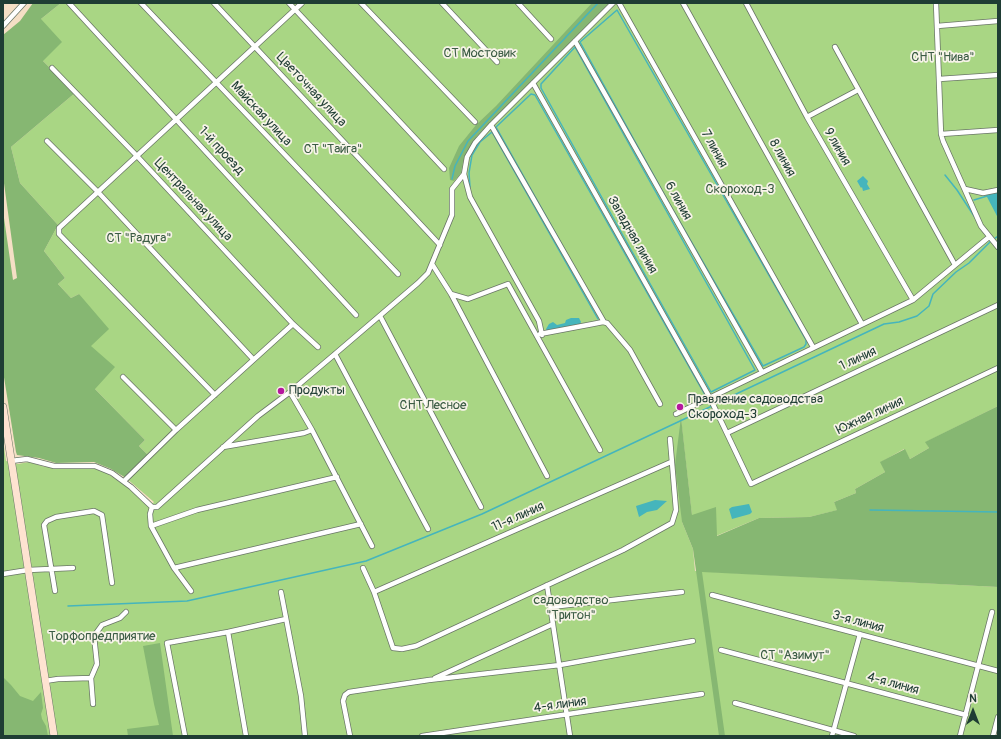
<!DOCTYPE html>
<html>
<head>
<meta charset="utf-8">
<style>
	body { margin:0 }
	#map { position:relative; width:1001px; height:739px; overflow:hidden; background:#f5dfc5; font-family:Pangolin,sans-serif }
	canvas { display:block }
	.frame { position:absolute; inset:0; border:4px solid #1f3d34; pointer-events:none }
	.north { position:absolute; left:953px; top:691px; width:40px; height:40px; -webkit-text-stroke:3px #f7f3e8; paint-order:stroke; rotate:0deg; font-size:11px; font-weight:700; line-height:16px; text-align:center; color:#1f3d34 }
	.north::after { content:''; display:block; margin:auto; width:14px; height:18px; background:#1f3d34; clip-path:polygon(50% 0,100% 100%,50% 72%,0 100%) }
</style>
</head>
<body>
<div id="map">
<canvas width="1001" height="739"></canvas>
<div class="frame"></div>
<div class="north">N</div>
</div>
<script>
const g = document.querySelector('canvas').getContext('2d');
g.lineJoin = 'round';
function fillPath(path, color) { g.fillStyle = color; g.fill(path, 'evenodd'); }
const poly = rows => new Path2D(rows.map(r => 'M' + r).join(''));
function stroke(path, color, width, dash) { g.strokeStyle = color; g.lineWidth = width; g.lineCap = dash ? 'butt' : 'round'; g.setLineDash(dash || []); g.stroke(path); }
function write(font, color, halo, rows, align = 'center') {
  g.font = font + ' Pangolin,sans-serif'; g.lineWidth = 3.5; g.setLineDash([]); g.textBaseline = 'middle'; g.strokeStyle = halo; g.fillStyle = color; for (const [text, x, y, turn = 0] of rows) {
    g.save(); g.translate(x, y); g.rotate((+turn || 0) * Math.PI / 180); g.textAlign = isNaN(turn) ? turn : align; if (halo) g.strokeText(text, 0, 0); g.fillText(text, 0, 0); g.restore();
  }
}
const green = poly([
	[61,3,998,3,998,406,926,442,929,448,910,459,904,449,881,462,885,472,855,489,856,493,834,502,838,510,809,517,759,518,716,536,692,516,681,419,682,522,693,549,695,571,998,587,998,717,993,736,3,736,3,440,6,461,18,464,29,462,45,467,93,468,105,472,126,486,150,506,154,502,126,478,149,456,139,446,145,440,95,389,91,346,79,294,71,298,58,284,65,278,44,251,58,225,20,183,11,147,75,93,43,61,41,19]
]);
const forest = poly([
	[33,3,61,3,41,19,62,42,43,61,75,93,11,147,20,183,58,225,44,251,65,278,58,284,71,298,79,294,109,329,91,346,115,367,95,389,145,440,139,446,149,456,126,478,111,469,94,462,56,463,39,458,17,455,16,452,3,371,3,211,13,280,17,278,3,176,3,35,20,21],
	[592,3,609,3,477,136,463,162,461,173,454,181,450,180,449,168,459,146,476,125,496,106],
	[998,406,998,587,702,572,725,736,719,736,693,549,682,522,675,465,681,417,692,515,716,507,717,536,759,518,809,517,837,510,834,502,856,493,855,489,885,472,880,462,905,449,910,459,929,448,925,442],
	[160,643,173,736,128,736,127,729,159,725,154,704,143,646],
	[3,677,11,685,20,696,33,701,41,692,43,708,41,714,42,719,46,726,48,736,3,736]
]);
const water = poly([
	[863,176,868,181,867,184,870,189,863,191,862,187,861,188,857,181],
	[991,191,998,191,998,218,986,195],
	[571,318,579,318,581,322,580,324,553,329,550,331,547,331,546,329,549,324,553,322,557,325,565,323,566,320],
	[655,500,667,501,657,510,647,512,639,517,636,506],
	[749,504,752,512,750,514,732,519,729,509,732,507]
]);
const stream = poly([
	[617,10,806,340,806,344,804,347,763,366,670,205,580,42,617,10],
	[575,47,755,370,711,392,626,241,541,88,541,84,575,47],
	[945,175,957,190,976,219],
	[452,179,455,166,468,141,598,3],
	[470,187,469,173,472,155,480,142,492,132,598,319],
	[974,200,987,196],
	[994,239,998,236],
	[602,316,496,127,531,94,535,95,705,395],
	[715,404,884,324,899,322,917,316,929,306,933,294,956,272,969,263,991,241],
	[870,510,998,512],
	[68,606,187,601,366,561,482,514,712,406]
]);
const street = poly([
	[69,3,356,315],
	[141,3,398,274],
	[214,3,440,245],
	[289,3,444,169],
	[361,3,475,122],
	[442,3,497,62],
	[518,3,551,39],
	[619,3,813,347],
	[683,3,862,324],
	[746,3,807,117,913,300],
	[936,3,941,134,943,141,981,226,998,247],
	[3,26,24,3],
	[937,26,998,21],
	[575,41,762,372],
	[835,47,955,265],
	[52,68,137,156,293,324,318,347],
	[939,79,998,75],
	[533,83,710,398,751,484,998,368],
	[807,117,858,90],
	[491,125,604,322],
	[941,134,998,130],
	[47,141,98,192,253,359],
	[464,174,470,197,539,321,542,335],
	[965,189,983,193,998,190],
	[432,264,451,294,547,476],
	[451,294,468,299,508,284,600,450],
	[380,316,481,507],
	[540,334,593,324,603,322,607,323,630,350,660,404],
	[335,354,428,529],
	[123,377,176,430],
	[290,392,312,430,372,546],
	[215,395,59,234,59,228,302,3],
	[676,414,913,300,989,237],
	[727,433,998,305],
	[223,447,304,433,312,430],
	[11,461,27,459,54,466,95,466,112,473,131,487,152,507,157,507,258,416,290,392,335,354,418,283,428,273,452,215,452,189,464,174,467,157,475,143,491,125,613,3],
	[124,481,176,430,293,324],
	[152,507,150,514,151,526,174,568,191,591],
	[151,526,197,510,337,477],
	[174,568,361,524],
	[363,568,374,592,393,648,402,649,416,646,623,550,672,523,676,510,670,439],
	[3,574,28,570,73,568],
	[547,585,570,736],
	[55,591,44,525,47,521,56,517,94,511,102,515,112,583],
	[281,592,301,696,305,736],
	[374,592,671,462],
	[712,595,998,671],
	[551,607,682,592],
	[228,632,246,736],
	[721,650,966,715],
	[435,678,553,624],
	[45,681,58,679,91,678],
	[735,703,854,736],
	[93,704,91,678,97,664,94,636,102,625,120,618,126,612],
	[185,736,167,643,228,632,286,619],
	[350,736,343,701,345,695,349,692,429,680,560,665,693,641],
	[422,736,702,694],
	[832,736,860,634],
	[960,736,992,612],
	[993,736,998,717]
]);
const secondary = poly([
	[3,407,54,736]
]);
const markers = [
	[281,391,4,"#b5179e"],
	[680,407,4,"#b5179e"]
];
const parkNames = [
	["СТ Мостовик",480,54],
	["СНТ \"Нива\"",943,58],
	["СТ \"Тайга\"",333,150],
	["Скороход-3",740,190],
	["СТ \"Радуга\"",139,239],
	["СНТ Лесное",433,406],
	["садоводство",571,601],
	["\"Тритон\"",571,616],
	["Торфопредприятие",102,637],
	["СТ \"Азимут\"",795,656]
];
const streetNames = [
	["Цветочная улица",311,90,47],
	["Майская улица",261,114,47],
	["9 линия",837,147,60],
	["7 линия",714,149,61],
	["1-й проезд",221,151,47],
	["8 линия",782,158,61],
	["Центральная улица",193,200,47],
	["6 линия",678,201,61],
	["Западная линия",632,235,60],
	["1 линия",858,359,-25],
	["Южная линия",870,416,-25],
	["11-я линия",518,517,-24],
	["3-я линия",858,622,15],
	["4-я линия",893,684,15],
	["4-я линия",560,705,-8]
];
const poiNames = [
	["Продукты",289,391],
	["Правление садоводства",688,400],
	["Скороход-3",688,415]
];
fillPath(green, '#a9d684');
fillPath(forest, '#86b772');
fillPath(water, '#45b5bc');
stroke(stream, '#45b5bc', 1.5);
stroke(street, '#6a7667', 6);
stroke(secondary, '#6a7667', 8);
stroke(street, '#fff', 4.5);
stroke(secondary, '#fee3d1', 7);
for (const [x, y, r, color] of markers) { const dot = new Path2D(); dot.arc(x, y, r, 0, 2 * Math.PI); g.fillStyle = color; g.fill(dot); stroke(dot, '#f7f3e8', 1.5); }
write('13px', '#3b5c44', '#f7f3e8', parkNames);
write('13px', '#1f3d34', '#f7f3e8', streetNames);
write('13px', '#1f3d34', '#f7f3e8', poiNames, 'left');
</script>
</body>
</html>
